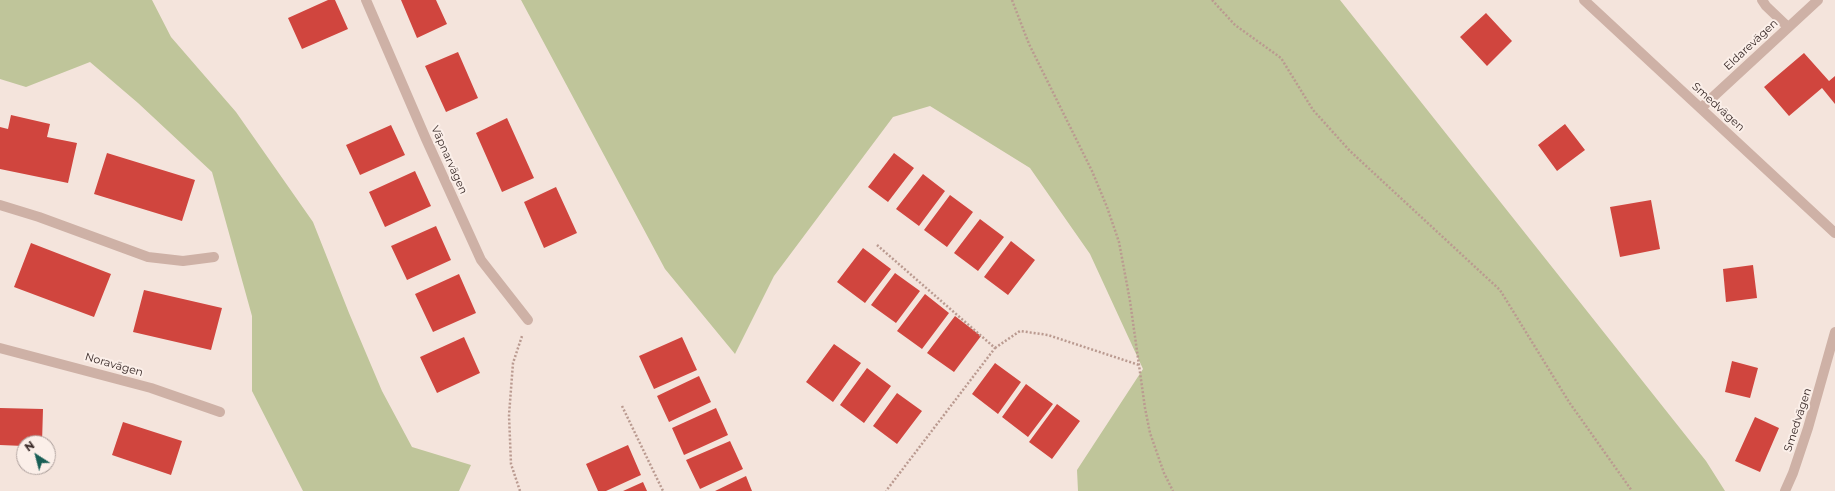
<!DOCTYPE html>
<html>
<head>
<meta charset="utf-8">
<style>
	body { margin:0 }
	#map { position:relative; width:1835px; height:491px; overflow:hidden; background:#f4e4dc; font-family:Montserrat,sans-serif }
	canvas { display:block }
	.north { position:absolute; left:16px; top:435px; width:40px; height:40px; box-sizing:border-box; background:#fbefe9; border:1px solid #ada09c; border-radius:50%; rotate:324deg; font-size:11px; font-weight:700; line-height:16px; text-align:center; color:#392a28 }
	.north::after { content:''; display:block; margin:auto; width:14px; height:18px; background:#195f56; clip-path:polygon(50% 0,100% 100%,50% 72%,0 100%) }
</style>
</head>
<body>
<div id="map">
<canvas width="1835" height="491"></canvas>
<div class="north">N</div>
</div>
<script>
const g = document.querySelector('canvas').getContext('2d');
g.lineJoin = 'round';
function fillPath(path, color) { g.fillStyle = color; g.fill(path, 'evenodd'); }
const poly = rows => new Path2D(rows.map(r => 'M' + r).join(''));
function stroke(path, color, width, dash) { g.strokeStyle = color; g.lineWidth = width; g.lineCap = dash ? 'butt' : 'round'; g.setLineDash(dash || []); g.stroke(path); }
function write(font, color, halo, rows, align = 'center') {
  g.font = font + ' Montserrat,sans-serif'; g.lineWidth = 4; g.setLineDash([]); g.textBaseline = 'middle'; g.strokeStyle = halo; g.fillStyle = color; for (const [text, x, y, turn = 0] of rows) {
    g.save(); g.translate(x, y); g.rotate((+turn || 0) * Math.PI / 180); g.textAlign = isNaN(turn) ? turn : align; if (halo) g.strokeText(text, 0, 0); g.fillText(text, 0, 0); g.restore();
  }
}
const green = poly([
	[0,0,152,0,171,37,236,112,313,222,349,313,382,391,412,447,471,465,459,491,303,491,252,391,252,316,212,172,138,103,90,62,26,87,0,79],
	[521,0,1340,0,1706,461,1725,491,1078,491,1077,470,1143,369,1090,254,1030,168,930,106,893,117,774,276,735,354,665,269]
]);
const building = poly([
	[328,0,335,0,348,29,302,49,288,18],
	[401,0,436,0,447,24,417,38],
	[1486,13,1512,41,1487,66,1460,37],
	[458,52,478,98,446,112,425,66],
	[1804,53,1829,81,1835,76,1835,104,1822,88,1789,116,1764,87],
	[11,115,50,124,47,137,77,143,68,183,0,169,0,127,8,129],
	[507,118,534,178,502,192,476,133],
	[1565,124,1585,150,1557,171,1538,145],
	[391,125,405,155,360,175,346,145],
	[107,153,195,180,182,221,94,194],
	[894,153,914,168,888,202,868,187],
	[415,171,431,206,385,227,369,192],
	[923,174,945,191,919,226,896,209],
	[556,187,577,233,544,248,524,202],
	[950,195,973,212,947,247,924,230],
	[1651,200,1660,249,1620,257,1610,207],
	[980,219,1004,237,978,271,954,253],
	[436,226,451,260,407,280,391,246],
	[1011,241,1035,260,1008,295,984,277],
	[31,243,111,274,94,317,14,287],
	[863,248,891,269,865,303,837,282],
	[1753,265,1757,298,1726,302,1723,269],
	[895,273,920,291,896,323,871,305],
	[459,274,476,313,433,332,415,294],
	[144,290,222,308,211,350,133,332],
	[925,294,949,313,922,349,897,331],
	[955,316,981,336,954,372,927,353],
	[464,337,480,373,437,393,420,357],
	[682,337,697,370,654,389,639,356],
	[834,344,861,363,833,402,806,382],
	[1732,361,1758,368,1750,398,1725,392],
	[995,363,1021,382,998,414,972,394],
	[867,368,891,386,864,423,840,405],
	[699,376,711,402,669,422,657,396],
	[1026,384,1053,404,1028,437,1002,417],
	[897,393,922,411,897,444,873,426],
	[1057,404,1080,421,1052,459,1029,442],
	[0,408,43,409,42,443,24,443,24,446,0,445],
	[716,408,728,435,684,455,672,428],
	[1755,417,1779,428,1760,472,1735,461],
	[123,422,182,441,171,475,112,455],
	[730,441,743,469,700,489,686,460],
	[628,445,641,475,606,491,598,491,586,464],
	[746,476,752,491,715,491],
	[643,482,647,491,623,491]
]);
const path = poly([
	[1012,0,1029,44,1092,171,1107,207,1119,242,1130,301,1145,408,1150,433,1164,473,1173,491],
	[1212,0,1235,25,1281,58,1313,110,1350,151,1500,290,1569,402,1632,491],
	[877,245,995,348,886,491],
	[995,348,1020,331,1048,335,1139,365],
	[622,406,663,491],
	[520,491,511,464,509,415,513,363,522,336]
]);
const street = poly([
	[366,0,426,139,481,260,528,320],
	[1584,0,1835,233],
	[1762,0,1766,6,1788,27],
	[1701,108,1818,0],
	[0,205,39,217,148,257,183,261,214,257],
	[0,348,151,388,220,412],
	[1785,491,1793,473,1808,428,1835,332]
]);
const streetNames = [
	["Eldarevägen",1751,45,-43],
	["Smedvägen",1718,107,42],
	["Väpnarvägen",449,160,66],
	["Noravägen",114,365,16],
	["Smedvägen",1798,420,-72]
];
fillPath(green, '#bfc59a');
fillPath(building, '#d0453e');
stroke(path, '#ba9a90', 2.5, [2, 2]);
stroke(street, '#ceb1a6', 10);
write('11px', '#392a28', '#fbefe9', streetNames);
</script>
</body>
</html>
